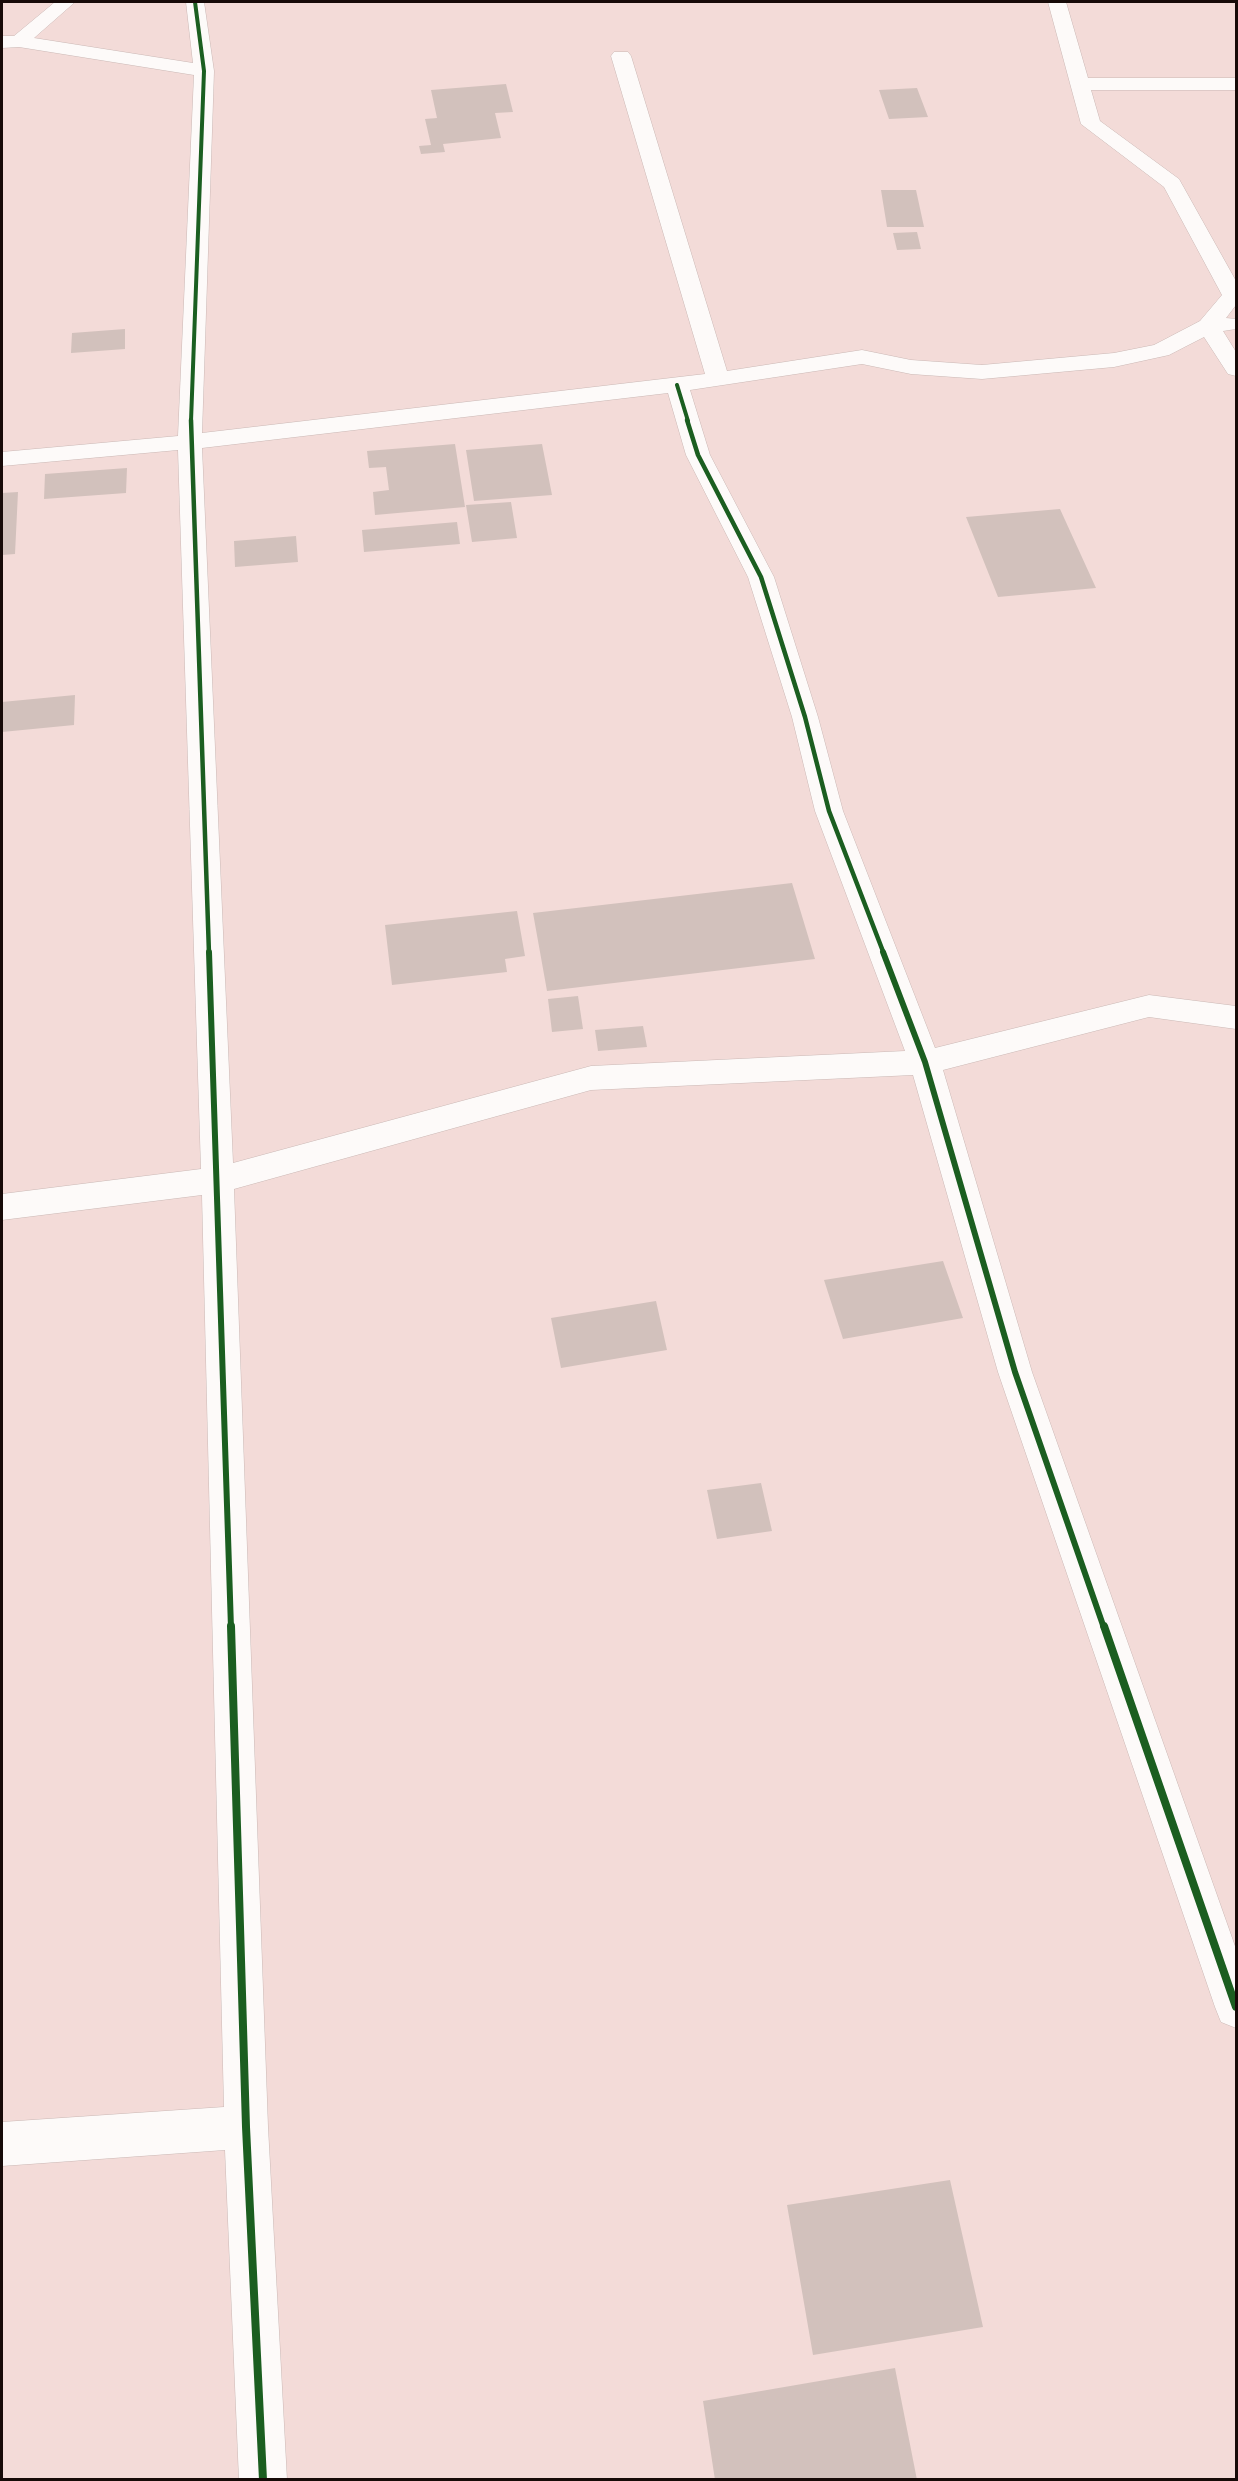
<!DOCTYPE html>
<html>
<head>
<meta charset="utf-8">
<style>
	body { margin:0 }
	#map { position:relative; width:1238px; height:2481px; overflow:hidden; background:#f3dbd8; font-family:Mulish,sans-serif }
	canvas { display:block }
	.frame { position:absolute; inset:0; border:3px solid #170a08; pointer-events:none }
</style>
</head>
<body>
<div id="map">
<canvas width="1238" height="2481"></canvas>
<div class="frame"></div>
</div>
<script>
const g = document.querySelector('canvas').getContext('2d');
g.lineJoin = 'round';
function fillPath(path, color) { g.fillStyle = color; g.fill(path, 'evenodd'); }
const poly = rows => new Path2D(rows.map(r => 'M' + r).join(''));
function stroke(path, color, width, dash) { g.strokeStyle = color; g.lineWidth = width; g.lineCap = dash ? 'butt' : 'round'; g.setLineDash(dash || []); g.stroke(path); }
const building = poly([
	[506,84,513,112,495,113,501,138,443,144,445,152,421,154,419,146,431,145,425,119,437,118,431,90],
	[917,88,928,117,889,119,879,90],
	[881,190,916,190,924,227,887,227],
	[917,232,921,249,897,250,893,233],
	[125,329,125,349,71,353,72,333],
	[455,444,465,507,375,515,373,492,389,490,386,467,369,468,367,451],
	[542,444,552,495,474,501,466,450],
	[127,468,126,493,44,499,45,474],
	[18,492,15,554,2,555,2,493],
	[511,502,517,538,472,542,466,505],
	[1060,509,1096,588,998,597,966,517],
	[457,522,460,544,364,552,362,530],
	[296,536,298,562,235,567,234,541],
	[75,695,74,725,2,732,2,702],
	[792,883,815,959,547,991,533,913],
	[517,911,525,956,505,959,507,972,392,985,385,925],
	[578,996,583,1029,552,1032,548,999],
	[643,1026,647,1047,598,1051,595,1030],
	[943,1261,963,1318,843,1339,824,1280],
	[656,1301,667,1350,561,1368,551,1318],
	[761,1483,772,1531,717,1539,707,1490],
	[950,2180,983,2327,813,2355,787,2205],
	[895,2368,917,2480,715,2480,703,2401]
]);
const street = poly([
	[55,2,75,2,34,38,193,63,186,2,204,2,214,71,202,433,705,374,611,56,614,52,628,52,631,56,727,371,862,350,911,360,982,365,1114,353,1154,345,1200,321,1222,295,1164,187,1081,124,1048,2,1066,2,1088,78,1236,78,1236,90,1091,90,1100,121,1179,179,1236,281,1236,305,1226,318,1236,319,1236,329,1223,331,1236,352,1236,376,1228,374,1204,337,1169,355,1114,367,982,379,911,374,862,364,690,390,710,455,774,577,818,717,843,811,935,1048,1149,995,1236,1006,1236,1029,1149,1017,943,1070,1032,1372,1236,1949,1236,2028,1221,2022,1215,2007,998,1372,913,1075,591,1090,234,1189,268,2127,287,2480,239,2480,225,2150,2,2166,2,2122,224,2107,202,1195,2,1220,2,1194,201,1169,178,450,2,466,2,452,178,436,194,75,19,47,2,48,2,36,14,36,55,2],
	[668,393,686,455,748,577,792,717,815,811,905,1051,591,1066,233,1163,202,448,668,393]
]);
const cyclewayFar3 = poly([
	[677,385,688,421],
	[191,421,204,71,195,2]
]);
const cyclewayFar2 = poly([
	[191,420,209,954],
	[687,420,698,455,761,577,805,717,829,811,884,954]
]);
const cyclewayFar1 = poly([
	[209,952,231,1628],
	[883,952,925,1062,1015,1372,1104,1628]
]);
const cycleway = poly([
	[231,1626,246,2127,263,2480],
	[1104,1626,1236,2007]
]);
fillPath(building, '#d2c1bc');
stroke(street, '#cab8b5', 1);
fillPath(street, '#fdfaf9');
stroke(cyclewayFar3, '#1b5e20', 4);
stroke(cyclewayFar2, '#1b5e20', 4.5);
stroke(cyclewayFar1, '#1b5e20', 6);
stroke(cycleway, '#1b5e20', 8);
</script>
</body>
</html>
